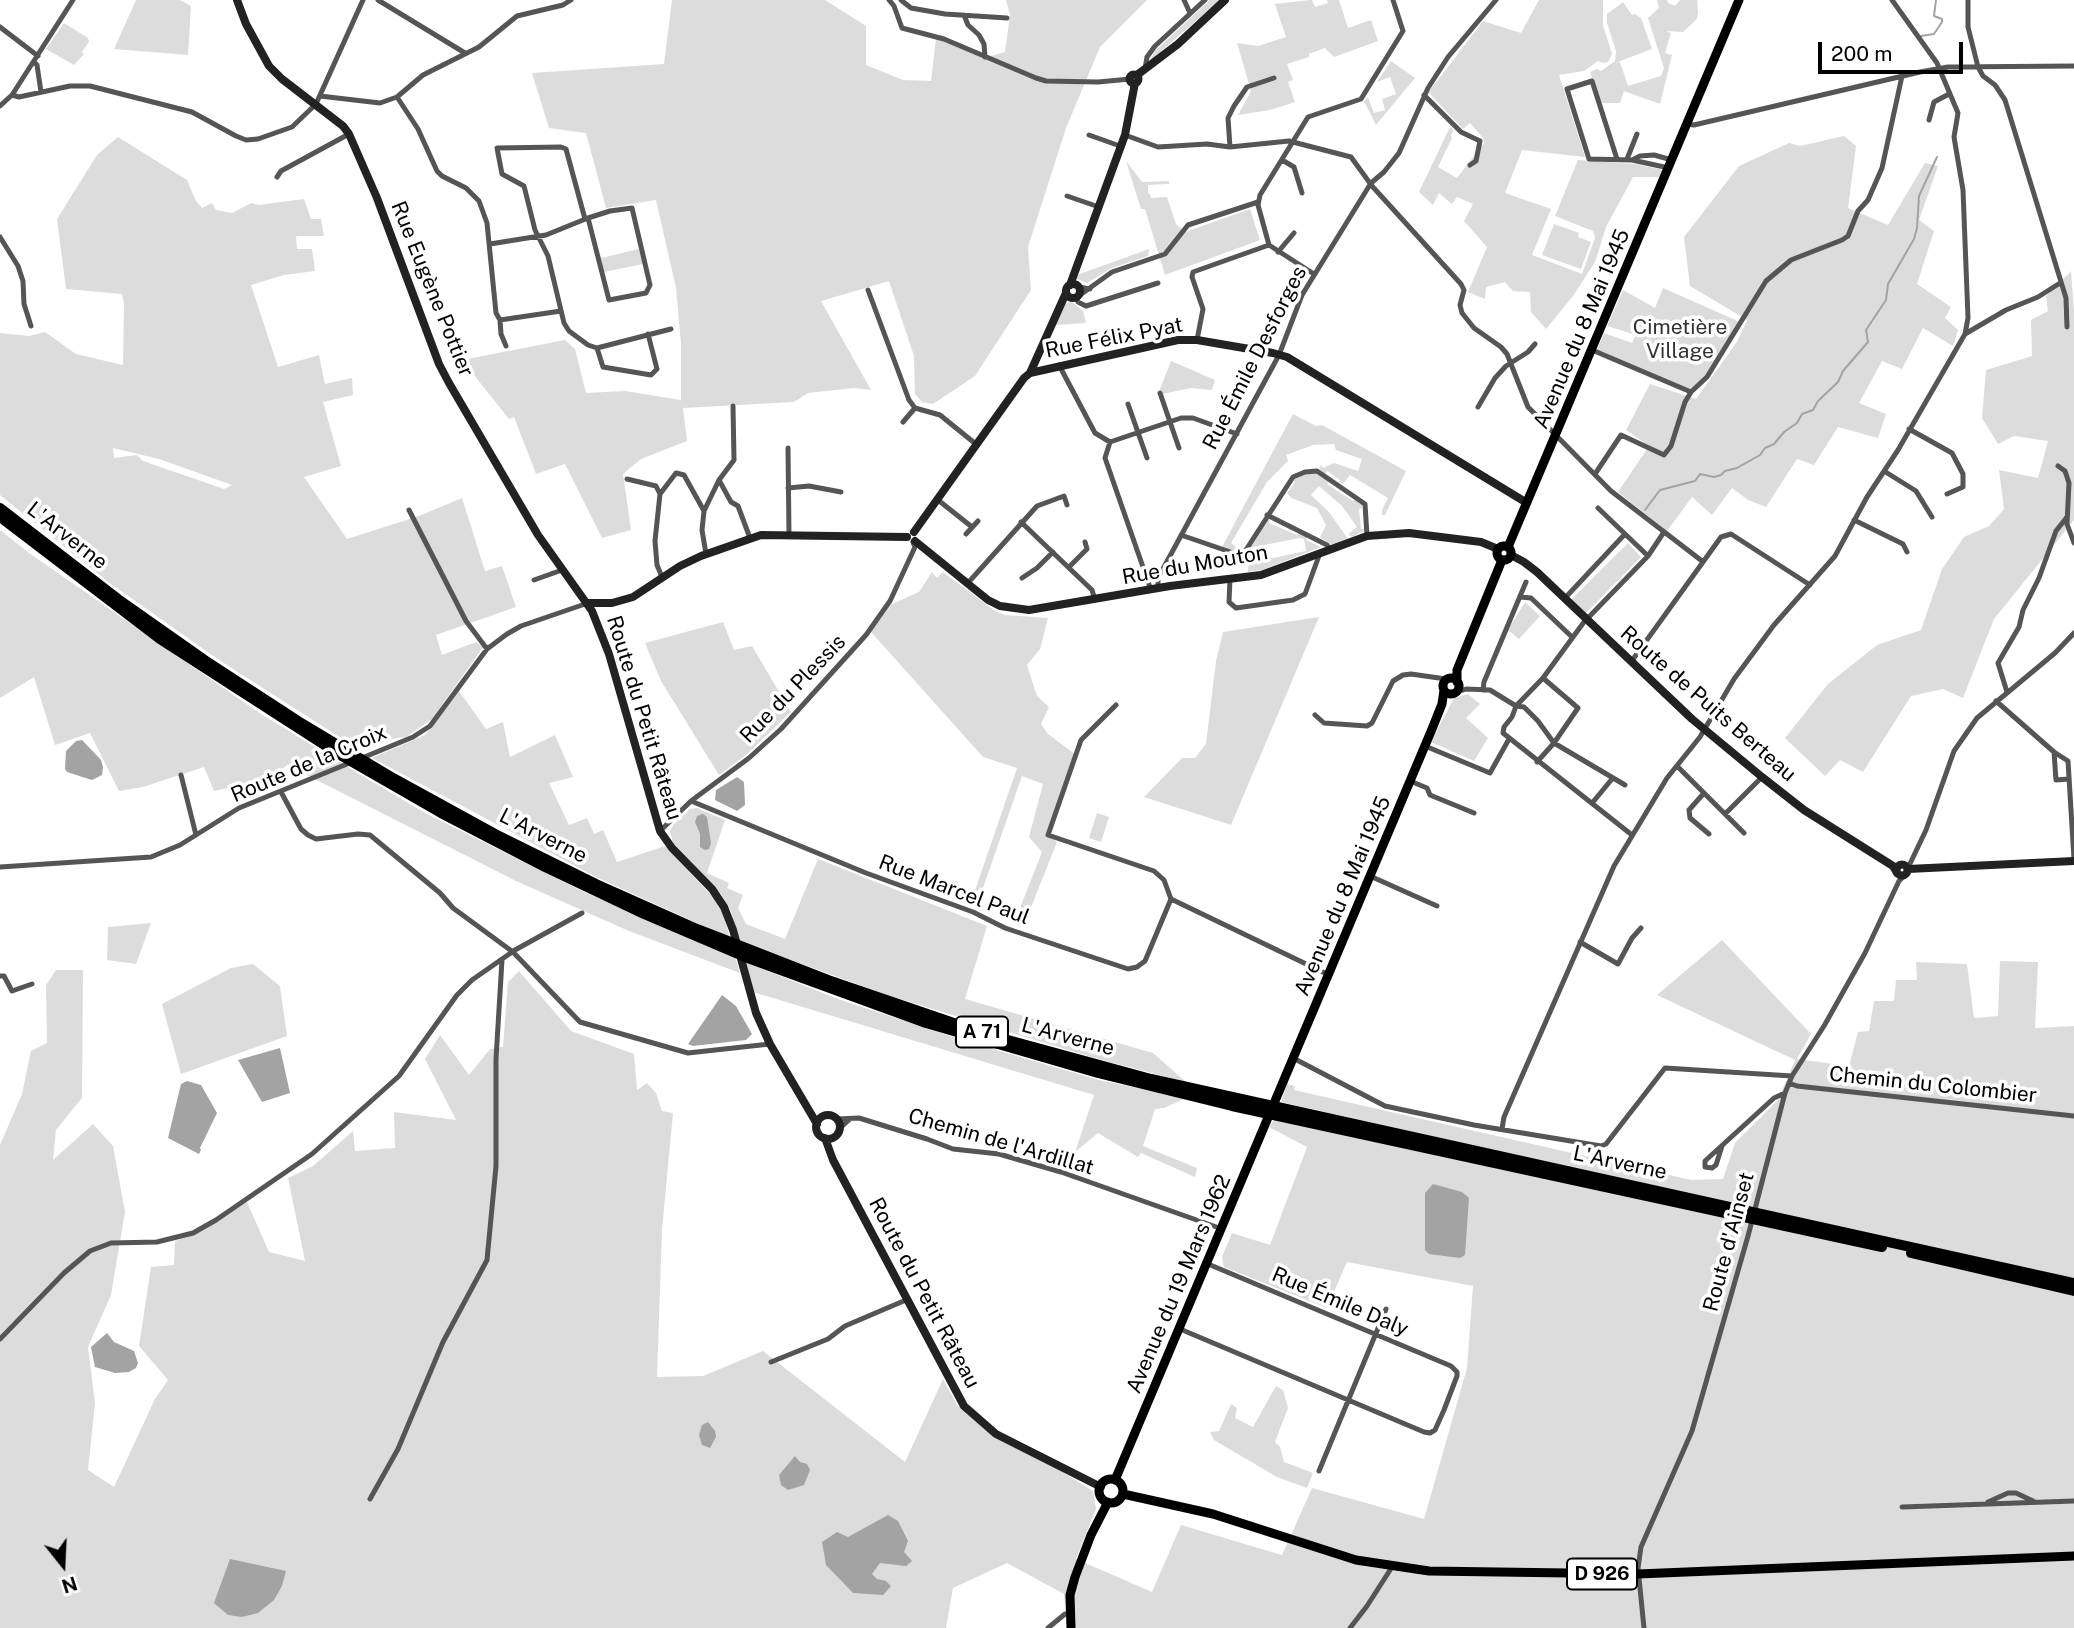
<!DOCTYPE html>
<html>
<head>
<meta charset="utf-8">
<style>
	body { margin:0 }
	#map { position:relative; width:2074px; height:1628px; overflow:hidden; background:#fff; font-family:"Public Sans",sans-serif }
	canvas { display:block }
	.north { position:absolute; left:28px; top:1530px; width:70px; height:70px; -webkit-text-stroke:5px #fff; paint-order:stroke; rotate:162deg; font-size:19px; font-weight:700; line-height:28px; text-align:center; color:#000 }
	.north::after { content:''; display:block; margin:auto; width:24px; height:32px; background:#000; clip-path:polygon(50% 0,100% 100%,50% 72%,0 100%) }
	.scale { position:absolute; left:1818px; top:42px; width:145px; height:32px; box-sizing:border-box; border:4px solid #000; border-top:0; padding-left:9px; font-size:21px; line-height:24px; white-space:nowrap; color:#000; -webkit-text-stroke:5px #fff; paint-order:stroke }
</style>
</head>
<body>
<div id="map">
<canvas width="2074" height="1628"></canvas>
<div class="north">N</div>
<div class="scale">200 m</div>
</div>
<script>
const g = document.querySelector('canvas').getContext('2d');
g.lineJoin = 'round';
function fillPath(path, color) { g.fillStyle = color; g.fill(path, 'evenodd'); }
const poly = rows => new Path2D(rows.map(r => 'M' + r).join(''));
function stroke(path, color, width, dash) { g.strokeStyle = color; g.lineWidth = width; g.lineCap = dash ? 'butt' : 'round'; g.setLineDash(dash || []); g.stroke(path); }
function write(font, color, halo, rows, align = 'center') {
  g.font = font + ' "Public Sans",sans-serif'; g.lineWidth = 7; g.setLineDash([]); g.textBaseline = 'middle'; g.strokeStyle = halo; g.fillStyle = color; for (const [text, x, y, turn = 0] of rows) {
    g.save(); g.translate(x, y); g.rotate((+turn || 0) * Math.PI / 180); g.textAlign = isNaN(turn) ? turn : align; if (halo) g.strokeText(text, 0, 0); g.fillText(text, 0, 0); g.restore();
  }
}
const green = poly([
	[136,0,180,0,191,6,188,55,114,49],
	[672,0,825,0,866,26,866,65,903,80,931,81,936,38,984,58,1005,52,1010,15,1006,0,1147,0,1100,47,1066,128,1028,247,1031,290,975,376,933,404,922,402,915,394,914,356,889,281,821,301,871,390,854,388,808,393,794,402,683,408,687,441,641,459,623,474,631,530,602,538,565,464,536,474,514,417,509,419,462,360,565,340,575,349,586,393,625,391,681,400,681,344,676,288,656,200,606,208,586,133,549,128,532,73,664,64],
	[1210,0,1220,0,1150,61,1155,51],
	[1310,0,1312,0,1315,7,1328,3,1327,0,1339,0,1348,28,1371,20,1378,41,1334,57,1325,48,1309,54,1309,57,1287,64,1293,80,1288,82,1295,102,1270,110,1238,115,1251,91,1237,43,1258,46,1286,37,1275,4],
	[1539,0,1603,0,1603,25,1612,54,1608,62,1603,63,1598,61,1584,71,1559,75,1585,157,1522,150,1505,193,1551,209,1532,255,1582,274,1595,238,1593,231,1555,216,1578,160,1635,164,1663,170,1660,177,1633,177,1606,227,1595,262,1573,296,1546,329,1531,312,1530,292,1513,291,1505,282,1486,287,1485,299,1468,292,1487,247,1464,221,1473,204,1457,197,1452,204,1439,193,1433,205,1419,192,1450,127,1454,130,1451,135,1452,138,1438,167,1457,178,1484,143,1483,138,1470,123,1463,129,1429,93,1431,89,1483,21,1521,33],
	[1657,0,1667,0,1668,3,1675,6,1680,0,1697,0,1698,12,1697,19,1683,32,1666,31,1671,33,1665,53,1672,55,1660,104,1624,91,1620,103,1601,103,1590,72,1597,69,1601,71,1615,61,1616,51,1607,23,1607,14,1623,2,1632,15,1635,14,1641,18,1652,49,1615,63,1620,62,1628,86,1661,76,1664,68,1648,18,1659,8],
	[64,23,88,38,89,42,82,52,84,54,74,65,46,49],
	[1391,61,1415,78,1376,125,1364,101,1368,97,1374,113,1385,110,1382,99,1396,94,1390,77,1377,82],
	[1844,136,1856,146,1848,208,1888,225,1925,163,1938,166,1919,220,1934,231,1917,284,1951,307,1945,318,1958,330,1953,346,1923,328,1902,369,1882,361,1859,403,1886,414,1878,438,1838,427,1814,465,1797,459,1766,507,1748,500,1732,488,1712,515,1692,497,1667,531,1618,492,1649,446,1626,430,1650,384,1696,399,1737,342,1747,320,1690,286,1684,237,1739,166,1789,143,1800,146],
	[118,137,187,180,196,201,202,208,212,203,216,210,232,213,251,203,259,205,304,199,311,219,321,219,324,236,296,236,297,249,312,249,315,271,284,275,251,285,278,367,319,355,325,384,352,378,353,395,323,402,341,466,304,477,347,539,419,516,462,498,485,571,502,566,516,607,436,635,442,655,476,642,483,647,432,719,406,737,392,739,369,725,352,745,219,660,107,581,0,495,0,333,29,336,45,332,76,354,123,365,124,305,122,294,66,289,57,219,97,155],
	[113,448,159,459,232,485,224,489,143,461,137,455,114,458],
	[1126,161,1142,182,1169,181,1169,184,1148,185,1148,193,1150,194,1151,198,1167,197,1176,224,1185,232,1250,209,1260,240,1165,275,1145,209,1141,209],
	[1554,224,1579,233,1578,237,1591,242,1581,269,1542,255],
	[639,249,643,264,604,272,601,258],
	[1149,249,1148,256,1112,268,1087,283,1077,279,1077,275],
	[2071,271,2074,311,2074,520,1994,619,1963,698,1943,689,1911,696,1863,772,1840,760,1825,776,1785,738,1828,684,1877,645,1921,630,1942,569,1964,537,1989,526,2004,509,1999,470,2038,478,2048,441,2014,436,1998,444,1982,418,1986,370,2032,356,2031,320,2048,311,2046,296],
	[1663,288,1740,322,1706,376,1693,388,1689,389,1597,350,1604,333,1632,343,1636,335,1607,326,1623,290,1655,308],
	[1071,301,1083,311,1086,323,1055,325,1064,305],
	[1171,361,1215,380,1212,390,1191,388,1162,394,1160,389],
	[1293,414,1316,426,1322,425,1406,471,1385,515,1382,515,1382,510,1388,498,1350,475,1343,484,1339,482,1340,480,1327,471,1325,474,1319,468,1321,465,1323,468,1334,463,1358,471,1362,459,1336,450,1334,444,1313,445,1286,455,1288,461,1267,482,1231,543,1242,551,1239,553,1222,547],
	[1308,473,1317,473,1329,481,1327,484,1353,501,1355,499,1362,504,1362,508,1359,509,1361,529,1365,529,1364,531,1352,537,1348,534,1357,527,1342,506,1319,486,1311,495,1329,512,1348,539,1332,545,1320,537,1326,525,1317,508,1291,498,1287,493,1295,482,1293,480],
	[1267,520,1270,520,1269,523,1297,535,1299,533,1307,536,1306,540,1321,547,1262,570,1248,572,1249,558,1253,558,1254,550,1259,561,1306,551,1304,539,1300,538,1249,548],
	[0,530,29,553,258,712,359,774,427,814,584,892,735,957,740,973,629,931,516,881,287,765,257,793,238,804,233,787,214,791,204,767,143,787,119,791,90,733,55,745,34,677,0,698],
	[1628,543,1641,557,1586,613,1571,600],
	[932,572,937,578,943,572,995,611,1005,615,1048,618,1040,649,1027,665,1037,696,1049,707,1041,724,1048,734,1076,755,1048,835,1057,842,1024,925,1018,913,1042,852,1029,837,1043,784,1022,776,983,888,970,905,1017,768,983,757,871,632,892,604,919,592],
	[1525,602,1540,616,1519,639,1508,630],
	[1319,617,1231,825,1144,797,1182,758,1195,758,1206,744,1216,661,1223,632],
	[723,622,734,650,752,646,791,712,747,754,719,775,661,681,645,643],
	[459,691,486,729,503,722,510,757,555,735,573,777,549,783,569,825,587,818,594,834,603,830,617,862,665,846,721,906,730,938,596,877,372,758,425,735],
	[1468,694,1480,704,1466,718,1488,738,1474,761,1431,742,1454,698],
	[697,808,725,820,707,873,729,883,727,888,743,895,738,908,746,924,785,939,818,859,987,926,965,999,1153,1053,1186,1082,1098,1059,890,996,739,941,731,911,721,894,673,843,670,831,674,824,690,809],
	[1097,813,1109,817,1101,842,1089,838],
	[151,923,136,964,107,960,108,927],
	[1722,940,1811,1034,1797,1059,1849,1066,1858,1032,1869,1031,1874,1001,1894,1001,1896,980,1917,980,1916,962,1967,964,1974,1018,1998,1016,2000,961,2038,962,2035,1028,2074,1026,2074,1628,1067,1628,1064,1594,1007,1563,953,1588,946,1628,0,1628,0,1145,22,1094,31,1051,47,1043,46,985,56,970,83,970,82,1098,56,1130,53,1160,93,1124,113,1146,125,1212,111,1295,88,1347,95,1403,88,1470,114,1487,155,1399,168,1380,139,1346,151,1267,174,1265,175,1241,191,1236,247,1202,269,1252,305,1261,288,1178,313,1166,353,1131,355,1151,395,1148,394,1112,456,1120,425,1059,440,1035,469,1075,490,1049,503,1047,508,982,519,971,571,1031,634,1054,637,1090,647,1083,656,1093,662,1111,673,1113,662,1230,657,1377,703,1376,763,1351,905,1462,943,1379,958,1407,963,1404,998,1432,1093,1491,1096,1509,1076,1559,1152,1592,1181,1525,1282,1555,1312,1488,1424,1519,1467,1368,1473,1286,1347,1262,1327,1308,1224,1267,1222,1257,1232,1233,1270,1245,1307,1147,1269,1127,1274,1120,1384,1144,1454,1141,1281,1102,1287,1084,1295,1086,1294,1090,1691,1180,1723,1179,1735,1143,1778,1100,1795,1060,1657,995],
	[745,962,838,999,962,1040,1099,1080,1186,1098,1164,1108,1155,1109,1143,1146,1197,1168,1195,1177,1141,1153,1138,1157,1098,1133,1075,1152,1094,1095,753,992],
	[253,964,280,986,287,1036,181,1074,162,1004,231,968],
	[1276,1386,1283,1390,1288,1408,1275,1442,1280,1447,1284,1462,1313,1473,1307,1488,1277,1477,1214,1440,1210,1432,1219,1431,1231,1404,1237,1408,1235,1418,1253,1427]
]);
const water = poly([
	[82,740,101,760,103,767,102,775,92,780,67,772,65,769,66,751,76,741],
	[737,777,744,782,745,805,737,811,715,800,716,790],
	[703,814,707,817,711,843,709,849,705,850,700,847,700,834,695,822,697,816],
	[722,995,736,1006,752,1034,746,1040,693,1046,688,1044],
	[280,1048,290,1093,262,1102,238,1060],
	[187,1081,201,1085,217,1113,200,1148,201,1150,199,1154,168,1138,181,1084],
	[1433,1184,1462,1192,1469,1198,1465,1255,1460,1258,1429,1254,1425,1250,1425,1193],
	[107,1333,114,1342,134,1351,138,1363,136,1368,129,1372,115,1373,95,1367,91,1347],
	[708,1422,715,1431,716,1437,710,1448,702,1445,699,1435,702,1425],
	[795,1456,800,1462,807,1464,810,1470,804,1485,788,1490,781,1485,779,1475],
	[888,1515,898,1521,908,1541,904,1552,912,1561,906,1566,880,1563,872,1574,877,1579,886,1581,891,1586,883,1595,853,1593,826,1565,822,1542,837,1532,848,1537],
	[230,1559,286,1571,282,1586,274,1600,258,1613,242,1617,228,1615,214,1603]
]);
const stream = poly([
	[1921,36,1934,34,1942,22,1942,19,1934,16,1936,0],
	[1645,510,1660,490,1695,481,1700,474,1714,477,1721,475,1725,471,1737,468,1760,455,1765,448,1774,444,1784,432,1797,423,1802,414,1813,410,1818,401,1838,382,1843,371,1868,342,1866,330,1886,300,1888,284,1914,239,1917,228,1919,196,1937,157]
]);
const street = poly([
	[378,0,465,53],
	[889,0,894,6,902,28,944,39,1036,78,1046,81,1098,82,1130,79],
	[901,0,911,8,945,14,1007,18],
	[1184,0,1190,13],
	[1968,0,1968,27,1978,67,1983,76,1995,85,2005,100,2066,298,2067,327],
	[964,15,968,25,979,35,984,44,985,57],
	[0,27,38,56],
	[34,62,37,65,41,92],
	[1145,69,1147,57,1155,46,1205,0],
	[12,95,19,97,70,86,90,86,192,112,236,136,246,140,258,139,292,127,316,104,363,0],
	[1424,95,1461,132,1480,141,1476,161,1470,165],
	[320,96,380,103,397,97,423,75,479,47,517,16,563,5,571,0],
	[397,97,418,129,437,171,442,176,466,188,479,201,487,223,496,313,500,320,501,334,506,346],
	[0,106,12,95,73,0],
	[1929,120,1934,102,1949,94],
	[1687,124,1694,125,1920,72,1948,67,2074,66],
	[1089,135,1120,146],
	[1125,135,1158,147,1207,144,1230,147,1289,141,1351,157,1372,186,1461,284,1464,290,1460,305,1462,313,1474,328,1501,347,1507,354,1528,407,1611,491,1702,561],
	[1230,147,1228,118,1234,106,1247,87,1274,78],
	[1617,159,1592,81,1567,89,1589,159,1632,160,1669,168],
	[1627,159,1637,134],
	[1282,160,1294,167,1302,193],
	[1632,160,1640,156,1654,155,1672,160],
	[277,177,281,171,349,134],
	[1067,196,1099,207],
	[585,219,566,149,561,147,497,148,502,174,524,186,535,230,548,256,564,323,569,331,588,345,597,348,603,367,651,375,657,369,648,334],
	[0,237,18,266,23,281,24,304,31,326],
	[490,244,546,235,588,218,610,211,632,208,650,285,646,293,609,300,588,218],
	[1269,245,1258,205,1260,195,1308,117,1361,99,1403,31,1393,0],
	[1269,245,1314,274],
	[1278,252,1294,233],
	[1079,287,1090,289],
	[868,290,909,400,915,408,940,415,977,445],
	[1080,295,1112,272,1165,254,1188,225,1258,202],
	[1076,298,1078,302,1086,306,1158,283],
	[500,320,561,311],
	[1965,334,2006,310,2038,297,2060,283],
	[1197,340,1203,309,1192,277,1193,272,1269,245],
	[597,348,671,329],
	[1592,350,1691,392],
	[1059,365,1095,433,1110,442,1105,458,1151,590],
	[1160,393,1179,448],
	[1128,404,1147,458],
	[1478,407,1495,378,1506,366,1528,352,1535,344],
	[903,422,915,408],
	[1909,429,1952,453,1963,474,1963,487,1947,494],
	[1110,442,1181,418,1193,418,1237,434],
	[788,448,789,534],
	[2058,466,2065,471,2069,483,2067,524,2074,543],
	[1884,471,1916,491,1932,517],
	[1595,474,1621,435,1664,455,1671,446,1685,402,1691,392,1707,377,1766,281,1791,260,1842,240,1848,236,1858,211,1868,200,1882,168,1902,76],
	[627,479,656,486,660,494],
	[719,480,731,502,738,506,750,538],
	[788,488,809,486,841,492],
	[938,500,972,527],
	[1598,508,1648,556],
	[409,510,466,621,487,649],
	[1267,515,1327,545,1330,549],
	[1854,520,1903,544,1907,552],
	[1021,522,1092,590,1095,600],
	[966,534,978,521],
	[1181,535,1242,556,1293,477,1305,472,1317,471,1365,504,1367,536],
	[706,554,702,530,704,511,719,480,734,460,733,406],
	[1069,567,1087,549,1085,542],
	[662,577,657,565,655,541,660,494,676,473,684,475,704,511],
	[1022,578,1037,568,1053,552],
	[1230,579,1229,602,1236,608,1293,600,1305,594,1320,553],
	[534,580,562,570],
	[967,584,1037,506,1064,496,1067,505],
	[1158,588,1158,578,1279,355,1302,295,1371,183,1384,172,1399,153,1428,88,1448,57,1496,0],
	[1520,597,1531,598,1572,637],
	[1565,598,1625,534],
	[1631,662,1721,537,1731,534,1810,585],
	[1543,678,1578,708,1554,743,1538,721,1524,707,1516,706,1512,717,1504,727,1503,733,1632,835],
	[1483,690,1484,682,1526,582],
	[2007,692,1998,663,2019,627,2023,610,2039,578,2056,531,2067,517],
	[1454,693,1466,689,1490,690,1516,706,1543,678,1584,622,1648,556,1664,532],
	[1996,701,2054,752,2068,761,2074,859],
	[1116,705,1081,740,1048,835,1154,871,1164,880,1171,899,1329,975],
	[1315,715,1324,723,1367,726,1372,723,1393,681,1403,675,1411,674,1446,679],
	[1425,746,1490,773,1509,739],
	[2054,752,2056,780,2069,779],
	[362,758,413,737,430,726,487,649,507,634,521,626,588,603],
	[1537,762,1554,743,1625,785],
	[1678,767,1744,833],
	[181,775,196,835],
	[1410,781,1427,788,1430,795,1474,813],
	[281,792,301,829,308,835,316,839,358,834,370,835,440,893,453,908,513,952,580,1022,688,1053,770,1044],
	[1704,793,1689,810,1690,818,1709,834],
	[691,801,866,873,973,912,1005,928,1128,969,1137,967,1145,961,1171,899],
	[1593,802,1612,779],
	[1725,814,1762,777],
	[660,831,691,801,749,758,781,729,866,635,890,601,915,547,913,542],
	[0,867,151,857,180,845,239,808,352,762],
	[1908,868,1926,830,1954,751,1977,718,2055,653,2074,633],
	[1370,876,1437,906],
	[1580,942,1618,964,1632,938,1641,928],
	[0,976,4,976,12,991,32,984],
	[1293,1058,1385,1106,1474,1125,1601,1146,1606,1144,1665,1068,1792,1076],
	[1789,1083,1797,1086,2074,1116],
	[837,1119,859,1118,927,1139,953,1149,999,1154,1061,1172,1222,1229],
	[840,1128,850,1119],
	[1502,1129,1504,1117,1614,866,1667,778,1700,737,1734,679,1774,625,1835,556,1867,497,1898,450,1965,334,1968,318,1963,190,1954,137,1958,113,1937,63,1892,0],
	[1722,1146,1716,1165,1712,1168,1705,1167,1705,1161,1774,1098,1785,1093],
	[1180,1329,1424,1432,1430,1433,1435,1430,1444,1410,1457,1376,1457,1372,1451,1366,1208,1264],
	[0,1339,64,1273,90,1251,111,1243,157,1242,193,1233,216,1220,312,1154,399,1076,457,995,472,980,515,950,582,913],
	[771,1362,828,1339,845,1326,906,1300],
	[1319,1471,1386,1309],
	[370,1499,398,1449,443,1342,487,1260,496,1166,496,1059,502,960],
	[1988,1502,2008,1493,2016,1493,2033,1501],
	[1902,1507,2074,1501],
	[1048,1628,1065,1614,1070,1614],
	[1350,1628,1367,1606,1392,1567],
	[1644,1628,1638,1568,1641,1547,1692,1431,1748,1236,1785,1093,1792,1076,1824,1026,1865,953,1899,881,1905,875]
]);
const secondary = poly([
	[237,0,246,24,269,66,282,79,343,126,349,134,377,198,439,364,449,383,538,535,592,611,609,654,660,831,672,848,712,889,724,907,733,930,756,1013,770,1044,817,1124],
	'1129.5 79a4.5 4.5 0 1 1 9 0a4.5 4.5 0 1 1-9 0Z',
	[1137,75,1178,44,1225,0],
	'1066 291a7 7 0 1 1 14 0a7 7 0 1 1-14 0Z',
	[1070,285,1125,135,1135,83],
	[1030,373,1066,293],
	[914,532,1024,378,1030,373,1178,340,1197,340,1273,353,1287,357,1527,503],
	[915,541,988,600,1000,606,1029,610,1170,586,1261,575,1367,536,1409,533,1481,542,1498,549],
	[1511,555,1524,562,1537,572,1692,719,1762,777,1804,810,1893,866,1897,873],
	[588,603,612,603,633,597,680,566,701,556,761,535,907,537],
	'1896.5 870a5.5 5.5 0 1 1 11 0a5.5 5.5 0 1 1-11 0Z',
	[1908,869,2074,861],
	'816 1127a12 12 0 1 1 24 0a12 12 0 1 1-24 0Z',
	[825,1138,833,1160,964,1406,996,1434,1101,1487]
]);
const primary = poly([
	'1497 553a7 7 0 1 1 14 0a7 7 0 1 1-14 0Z',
	[1508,547,1739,0],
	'1443 686a8 8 0 1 1 16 0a8 8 0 1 1-16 0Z',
	[1457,682,1457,670,1502,560],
	'1099 1491a12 12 0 1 1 24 0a12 12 0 1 1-24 0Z',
	[1115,1480,1432,729,1442,704,1444,690],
	[1123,1494,1213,1514,1356,1560,1429,1571,1638,1574,2074,1556],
	[1071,1628,1070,1595,1075,1577,1091,1535,1108,1502]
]);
const highway = poly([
	[0,508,118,599,209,663,298,721,393,778,495,834,596,884,697,929,828,980,986,1034,1151,1079,2074,1283],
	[0,517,160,639,340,755,441,813,545,867,644,914,745,957,926,1023,1098,1073,1232,1106,1882,1247],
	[1911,1253,2074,1291]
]);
const shields = [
	[982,1032,52],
	[1602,1574,70]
];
const shieldNames = [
	["A 71",982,1032],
	["D 926",1602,1574]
];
const streetNames = [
	["Rue Eugène Pottier",432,289,68],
	["Avenue du 8 Mai 1945",1582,329,-67],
	["Rue Félix Pyat",1114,338,-11],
	["Rue Émile Desforges",1255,358,-63],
	["L'Arverne",67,536,38],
	["Rue du Mouton",1195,565,-10],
	["Rue du Plessis",793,689,-46],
	["Route de Puits Berteau",1708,704,41],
	["Route du Petit Râteau",644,718,73],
	["Route de la Croix",309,764,-23],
	["L'Arverne",543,836,27],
	["Rue Marcel Paul",954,890,21],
	["Avenue du 8 Mai 1945",1343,896,-67],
	["L'Arverne",1068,1037,15],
	["Chemin du Colombier",1933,1085,6],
	["Chemin de l'Ardillat",1001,1142,16],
	["L'Arverne",1620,1163,12],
	["Route d'Ainset",1729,1242,-75],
	["Avenue du 19 Mars 1962",1179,1284,-67],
	["Route du Petit Râteau",924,1293,62],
	["Rue Émile Daly",1340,1302,23]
];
const parkNames = [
	["Cimetière",1680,328],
	["Village",1680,352]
];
fillPath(green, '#dcdcdc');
fillPath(water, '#a3a3a3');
stroke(stream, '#a3a3a3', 2);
stroke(street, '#555', 5);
stroke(secondary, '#222', 8);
stroke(primary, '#000', 9);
stroke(highway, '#000', 10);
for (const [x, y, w] of shields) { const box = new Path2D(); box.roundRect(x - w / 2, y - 15.5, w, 31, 5); g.fillStyle = '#fff'; g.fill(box); stroke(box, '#000', 2); }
write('bold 19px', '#000', null, shieldNames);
write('21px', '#000', '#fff', streetNames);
write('21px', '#333', '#fff', parkNames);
</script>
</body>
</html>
